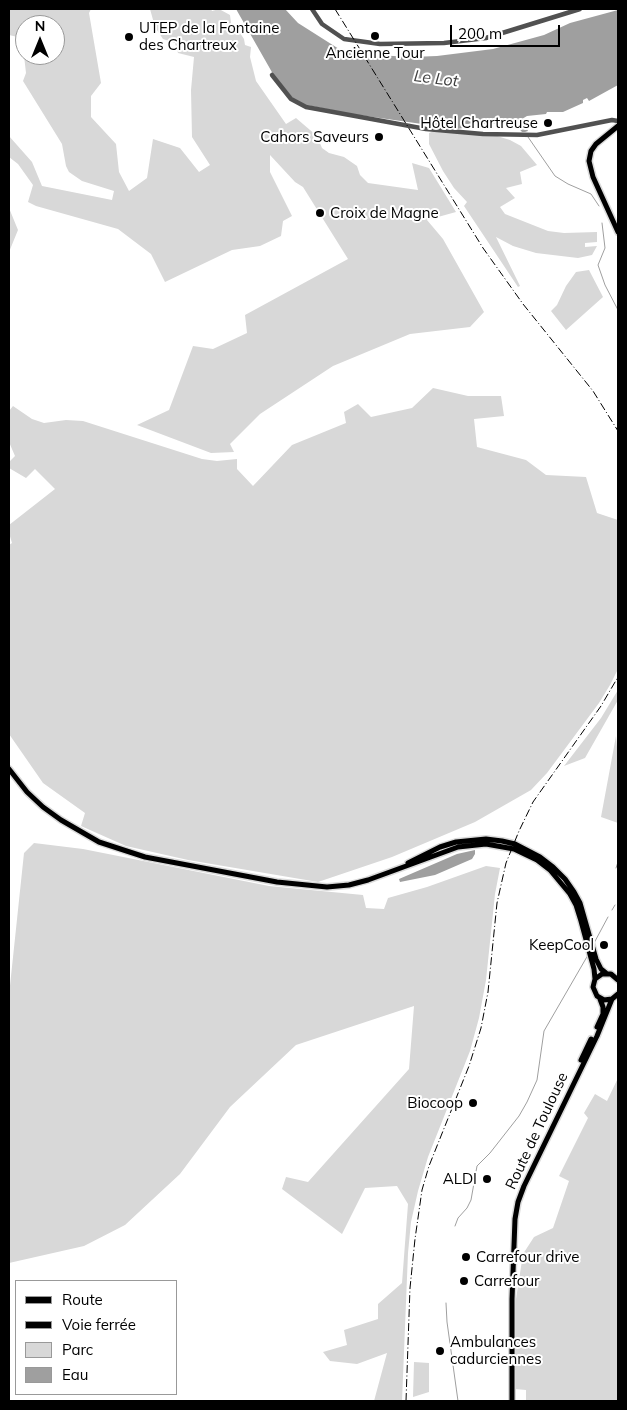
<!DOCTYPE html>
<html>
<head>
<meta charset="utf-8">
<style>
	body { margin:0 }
	#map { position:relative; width:627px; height:1410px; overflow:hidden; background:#fff; font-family:Mulish,sans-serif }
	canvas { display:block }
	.frame { position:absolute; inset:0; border:10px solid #000; pointer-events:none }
	.legend { position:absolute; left:15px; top:1280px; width:162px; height:115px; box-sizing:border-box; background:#fff; border:1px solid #999; margin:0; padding:6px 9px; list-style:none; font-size:15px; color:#000 }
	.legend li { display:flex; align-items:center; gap:10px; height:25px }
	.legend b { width:25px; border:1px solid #999 }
	.north { position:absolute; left:15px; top:15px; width:50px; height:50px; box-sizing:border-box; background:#fff; border:1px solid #999; border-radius:50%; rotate:0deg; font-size:14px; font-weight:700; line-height:20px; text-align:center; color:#000 }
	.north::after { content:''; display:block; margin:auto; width:18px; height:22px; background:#000; clip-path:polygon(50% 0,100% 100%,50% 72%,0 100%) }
	.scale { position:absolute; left:450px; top:25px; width:110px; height:22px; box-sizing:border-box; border:2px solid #000; border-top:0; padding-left:6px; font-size:15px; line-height:18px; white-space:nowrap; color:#000; -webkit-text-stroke:4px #fff; paint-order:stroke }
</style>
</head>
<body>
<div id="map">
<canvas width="627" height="1410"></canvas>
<div class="frame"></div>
<ul class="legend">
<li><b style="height:6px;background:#000"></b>Route</li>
<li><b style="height:6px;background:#000"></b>Voie ferrée</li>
<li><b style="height:14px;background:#d8d8d8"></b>Parc</li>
<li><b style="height:14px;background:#9f9f9f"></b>Eau</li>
</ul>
<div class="north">N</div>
<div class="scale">200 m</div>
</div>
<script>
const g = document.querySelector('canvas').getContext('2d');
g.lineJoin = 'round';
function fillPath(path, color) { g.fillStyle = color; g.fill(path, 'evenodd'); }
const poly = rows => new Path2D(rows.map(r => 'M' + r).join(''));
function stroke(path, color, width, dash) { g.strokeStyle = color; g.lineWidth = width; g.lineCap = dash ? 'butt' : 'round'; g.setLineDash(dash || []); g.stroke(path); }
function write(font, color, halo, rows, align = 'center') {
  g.font = font + ' Mulish,sans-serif'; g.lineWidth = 4; g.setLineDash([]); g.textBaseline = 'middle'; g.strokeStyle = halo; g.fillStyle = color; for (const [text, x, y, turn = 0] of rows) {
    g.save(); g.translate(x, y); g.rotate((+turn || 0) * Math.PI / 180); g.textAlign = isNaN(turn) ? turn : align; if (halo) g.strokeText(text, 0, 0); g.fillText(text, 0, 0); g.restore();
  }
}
const green = poly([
	[9,9,91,9,89,13,101,83,91,96,91,117,116,144,119,172,129,191,147,178,153,139,180,148,199,172,210,165,192,137,191,90,194,57,178,53,175,43,163,39,155,27,150,9,211,9,212,11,219,9,230,15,232,31,240,33,244,39,245,45,251,47,250,57,256,81,286,124,296,118,317,136,322,148,329,153,344,157,357,166,360,175,368,183,418,190,412,163,429,168,456,212,427,220,443,239,484,312,470,327,410,334,333,366,260,414,230,444,234,452,211,453,137,425,169,410,193,346,213,349,247,333,245,315,348,259,303,187,295,182,270,155,270,172,292,216,283,221,281,236,260,246,232,250,165,282,151,254,118,229,36,206,28,202,33,185,18,164,9,157,9,136,32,162,42,186,112,200,114,191,82,181,69,172,66,166,62,144,23,81,26,73,22,38,9,35],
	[25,25,55,25,55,55,25,55],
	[434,131,497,136,510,140,521,146,537,165,520,172,522,184,506,188,515,198,500,207,505,214,548,231,564,233,597,232,597,242,585,243,585,247,597,246,592,255,578,258,536,253,513,246,496,237,520,286,518,287,464,206,467,202,454,188,443,171,429,144,429,133],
	[9,208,18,230,9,252],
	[589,270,603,297,566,330,551,311,557,305,566,286,576,272],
	[433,388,468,396,501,396,504,416,474,419,477,447,526,460,546,475,586,477,597,513,618,520,618,669,610,685,599,703,547,773,531,790,475,822,392,857,318,882,188,860,126,846,81,826,85,813,43,783,9,734,9,545,12,543,9,533,9,525,55,489,35,469,26,478,9,468,9,462,15,456,9,442,9,411,13,406,32,419,44,423,66,420,83,421,202,459,217,461,237,459,237,469,253,486,292,445,346,423,344,412,358,404,371,417,412,408],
	[618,690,618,700,585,758,564,766,601,718],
	[616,736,618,759,618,823,601,817],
	[34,843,83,849,269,886,363,895,366,908,384,909,388,898,427,887,486,866,500,868,495,894,486,980,479,1018,470,1051,428,1157,418,1191,411,1222,408,1253,402,1401,374,1401,387,1353,357,1364,330,1361,323,1352,347,1345,344,1330,378,1319,378,1304,402,1283,408,1204,397,1186,365,1188,342,1234,282,1189,286,1177,308,1182,409,1069,414,1006,296,1045,230,1107,180,1174,125,1225,84,1246,9,1263,9,995,24,853],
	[618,1078,618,1401,526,1401,526,1390,515,1389,516,1299,523,1254,534,1237,553,1228,569,1181,559,1176,588,1118,584,1113,595,1094,607,1101],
	[414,1362,429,1363,429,1392,413,1397]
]);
const water = poly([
	[236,9,285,9,298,23,339,49,376,55,411,57,437,56,493,49,544,35,570,23,618,10,618,85,589,101,587,98,583,100,583,103,563,112,547,112,546,114,527,116,522,119,528,131,525,132,522,132,514,123,464,124,463,128,457,129,352,114,301,104,296,102,273,74],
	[475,850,475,854,472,859,435,875,400,882,399,879,457,854]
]);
const stream = poly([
	[528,137,555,176,568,184,591,194,599,206],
	[602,223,605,248,598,265,605,285,618,310],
	[616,868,618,862],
	[612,910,615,905],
	[593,945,608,917],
	[455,1226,458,1218,467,1208,471,1200,477,1166,490,1153,519,1116,527,1102,537,1080,544,1031,588,955],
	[446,1303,447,1322,458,1401]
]);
const minor = poly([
	[312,9,322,24,344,39,380,44,444,43,486,38,580,9],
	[272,75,291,99,306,107,426,129,483,134,537,135,612,120,618,121]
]);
const major = poly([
	[618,126,596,144,591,151,589,161,593,177,618,232],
	[9,769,27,792,43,807,61,820,99,842,145,857,277,882,327,887,349,885,368,880,458,847,486,844,514,849,537,860,550,870,570,894,576,905,581,921,594,969,595,979],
	[408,863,440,847,456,842,486,839,502,841,515,844,540,857,553,867,565,879,574,892,580,903,596,959,601,969,606,973],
	[618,980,611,974,602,974,595,979,593,987,597,996,604,1000,612,999,618,994],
	[597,1027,603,1014,603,1007,600,999],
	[581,1060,591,1039],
	[512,1401,512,1299,515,1219,518,1202,524,1186,597,1036,612,999]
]);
const rail = poly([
	[335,9,483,248,523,304,593,391,618,431],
	[406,1401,410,1288,415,1239,422,1190,429,1166,469,1066,481,1028,488,992,497,903,506,863,519,831,533,802,601,706,618,677]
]);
const markers = [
	[375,36,5,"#000"],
	[129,37,5,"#000"],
	[548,123,5,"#000"],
	[379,137,5,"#000"],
	[320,213,5,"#000"],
	[604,945,5,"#000"],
	[473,1103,5,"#000"],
	[487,1179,5,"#000"],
	[466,1257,5,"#000"],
	[464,1281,5,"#000"],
	[440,1351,5,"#000"]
];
const poiNames = [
	["UTEP de la Fontaine",139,28],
	["des Chartreux",139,45],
	["Ancienne Tour",375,53,"center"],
	["Hôtel Chartreuse",538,123,"right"],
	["Cahors Saveurs",369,137,"right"],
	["Croix de Magne",330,213],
	["KeepCool",594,945,"right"],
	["Biocoop",463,1103,"right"],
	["ALDI",477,1179,"right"],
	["Carrefour drive",476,1257],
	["Carrefour",474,1281],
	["Ambulances",450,1342],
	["cadurciennes",450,1359]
];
const streetNames = [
	["Route de Toulouse",537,1131,-65]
];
const waterNames = [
	["Le Lot",436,79,7]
];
fillPath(green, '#d8d8d8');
fillPath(water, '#9f9f9f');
stroke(stream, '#9f9f9f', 1);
stroke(major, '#dbdbdb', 8);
stroke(minor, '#515151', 4.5);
stroke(major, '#000', 5);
stroke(rail, '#000', 1, [8, 2.5, 1, 2.5]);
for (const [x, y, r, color] of markers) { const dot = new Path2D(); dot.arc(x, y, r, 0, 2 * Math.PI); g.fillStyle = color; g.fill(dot); stroke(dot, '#fff', 2); }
write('15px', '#000', '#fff', poiNames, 'left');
write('15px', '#000', '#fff', streetNames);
write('italic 16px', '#404040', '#fff', waterNames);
</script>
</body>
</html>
